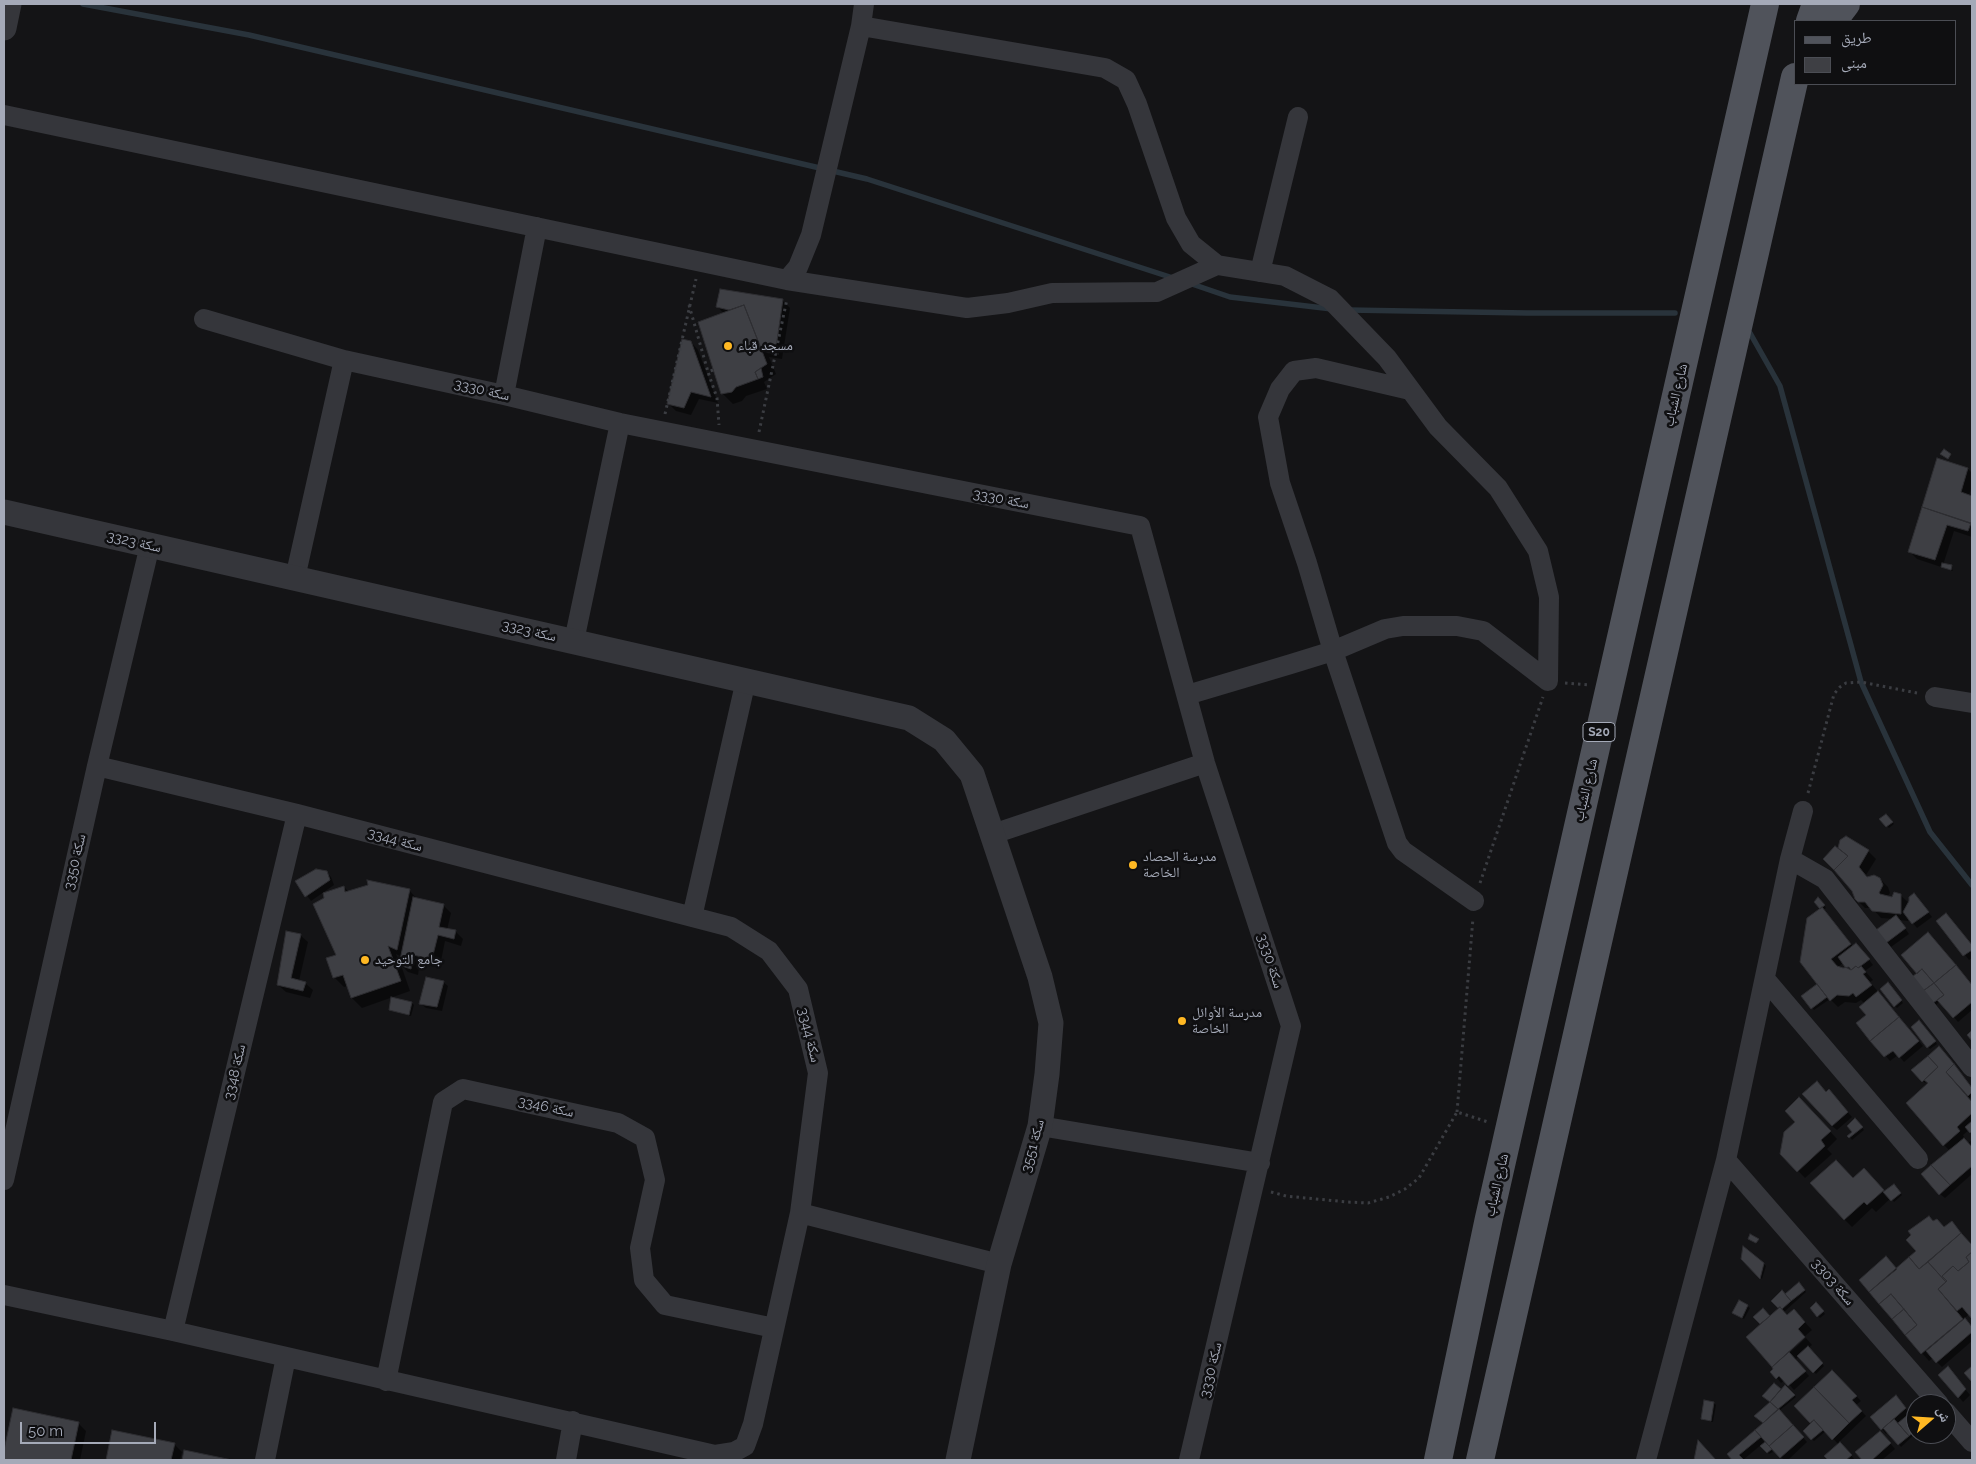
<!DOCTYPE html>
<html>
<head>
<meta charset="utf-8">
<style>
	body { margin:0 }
	#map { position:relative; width:1976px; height:1464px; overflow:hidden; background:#141416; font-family:Raleway,"Noto Naskh Arabic",sans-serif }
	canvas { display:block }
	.frame { position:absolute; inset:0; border:5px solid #a5aab8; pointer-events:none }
	.legend { position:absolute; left:1794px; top:20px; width:162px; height:65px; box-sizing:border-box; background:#0f0f11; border:1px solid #4b4d54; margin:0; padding:6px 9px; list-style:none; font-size:15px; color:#a5aab8 }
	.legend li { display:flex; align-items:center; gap:10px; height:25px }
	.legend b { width:25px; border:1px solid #4b4d54 }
	.north { position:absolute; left:1906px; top:1394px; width:50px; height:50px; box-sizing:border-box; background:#0f0f11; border:1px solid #4b4d54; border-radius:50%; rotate:71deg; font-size:14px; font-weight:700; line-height:20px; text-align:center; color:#a5aab8 }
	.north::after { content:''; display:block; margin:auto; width:18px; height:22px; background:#ffb823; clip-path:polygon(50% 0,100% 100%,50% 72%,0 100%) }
	.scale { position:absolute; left:20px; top:1422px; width:136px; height:22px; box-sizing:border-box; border:2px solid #a5aab8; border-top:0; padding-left:6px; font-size:15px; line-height:18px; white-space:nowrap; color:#a5aab8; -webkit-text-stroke:4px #0f0f11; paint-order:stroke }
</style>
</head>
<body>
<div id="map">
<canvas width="1976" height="1464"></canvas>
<div class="frame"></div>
<ul class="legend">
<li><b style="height:6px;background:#50535b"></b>طريق</li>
<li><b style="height:14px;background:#3e3f44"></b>مبنى</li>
</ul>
<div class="north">ش</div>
<div class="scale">50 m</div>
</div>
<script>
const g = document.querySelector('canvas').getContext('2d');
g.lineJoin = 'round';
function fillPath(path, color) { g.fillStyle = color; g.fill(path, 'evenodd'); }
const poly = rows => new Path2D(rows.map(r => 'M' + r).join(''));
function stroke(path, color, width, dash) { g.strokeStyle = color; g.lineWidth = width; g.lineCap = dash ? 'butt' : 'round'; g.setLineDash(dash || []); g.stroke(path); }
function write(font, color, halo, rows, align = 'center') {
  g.font = font + ' Raleway,"Noto Naskh Arabic",sans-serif'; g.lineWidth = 5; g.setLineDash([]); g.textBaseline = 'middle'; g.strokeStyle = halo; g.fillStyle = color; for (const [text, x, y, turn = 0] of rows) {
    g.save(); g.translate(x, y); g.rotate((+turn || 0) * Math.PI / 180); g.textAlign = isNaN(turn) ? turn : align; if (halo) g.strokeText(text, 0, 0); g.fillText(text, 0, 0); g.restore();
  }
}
const shadow = poly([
	[782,300,790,308,782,359,769,357,776,374,764,382,767,389,746,396,742,401,733,404,722,393,724,314,717,306],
	[767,350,779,353,779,355,767,353],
	[691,342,698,350,718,403,699,399,691,415,676,411,669,404],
	[1968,469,1972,473,1972,485,1969,496,1972,497,1972,537,1954,531,1943,565,1951,567,1953,571,1917,559,1909,551],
	[1886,815,1894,824,1889,828,1887,826],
	[1846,838,1868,851,1876,859,1866,875,1868,878,1880,879,1888,887,1890,893,1887,897,1892,898,1900,895,1908,902,1908,906,1918,899,1932,917,1917,928,1908,917,1908,921,1899,920,1909,934,1891,947,1887,942,1893,919,1881,918,1872,908,1865,908,1857,900,1844,855],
	[326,872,331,877,334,885,311,901,297,882],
	[344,887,349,892,409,890,417,899,443,905,451,913,447,930,455,931,463,939,461,946,445,941,440,966,420,962,418,975,408,972,401,965,410,991,362,1008,352,998,348,986,344,987,334,977],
	[396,954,402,957,400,964],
	[1819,899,1826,908,1823,910,1853,947,1861,949,1873,965,1865,971,1873,980,1870,982,1923,1046,1904,1062,1898,1055,1890,1061,1858,1023,1867,1015,1865,1004,1861,1000,1856,1003,1845,1002,1838,1007,1830,999,1814,1010,1803,997,1819,984,1821,910],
	[1844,962,1849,969,1837,968],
	[1951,920,1972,946,1972,958,1969,960,1938,921],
	[300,935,308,942,299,981,305,983,313,990,310,998,286,992,278,985],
	[1933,939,1972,986,1972,1010,1958,1022,1940,1001,1936,1005,1934,1003,1918,974],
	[443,982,448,986,442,1011,426,1008,421,1004],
	[1890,986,1903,1003,1897,1008,1895,1006],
	[412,1003,414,1005,411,1016,390,1010],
	[1921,1024,1937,1044,1930,1049,1912,1027],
	[1939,1047,1972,1090,1972,1096,1969,1099,1972,1102,1972,1134,1969,1130,1963,1135,1968,1143,1972,1140,1972,1174,1945,1198,1940,1194,1950,1151,1944,1145,1930,1083,1927,1081,1925,1083,1912,1070],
	[1833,1096,1852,1117,1837,1130,1832,1126],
	[1807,1106,1837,1139,1827,1149,1832,1154,1805,1178,1782,1154],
	[1855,1120,1864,1130,1852,1140,1849,1136,1854,1132],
	[1871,1177,1885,1193,1894,1186,1902,1195,1894,1202,1891,1198,1876,1212,1872,1208,1852,1227,1844,1219,1853,1180],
	[1934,1223,1945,1228,1952,1223,1972,1246,1972,1318,1969,1314,1964,1319,1972,1328,1972,1341,1942,1367,1933,1358,1929,1361,1922,1353,1860,1280,1897,1269,1918,1251],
	[1742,1259,1764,1264,1766,1266,1762,1279],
	[1799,1284,1806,1292,1784,1312,1788,1316,1801,1318,1812,1330,1772,1365,1762,1325,1755,1317,1770,1317,1780,1308,1773,1301,1785,1296],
	[1740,1302,1750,1308,1744,1319,1736,1314],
	[1816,1304,1825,1314,1820,1318,1811,1308],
	[1806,1338,1812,1345,1808,1348,1824,1366,1816,1374,1799,1356,1795,1360,1809,1376,1794,1390,1785,1380,1781,1383,1777,1378,1774,1367],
	[1948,1368,1970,1395,1963,1402,1959,1397],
	[1832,1371,1861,1401,1856,1405,1866,1416,1839,1442,1855,1460,1829,1460,1826,1457,1839,1445,1826,1431,1814,1441,1804,1431,1812,1424,1796,1406],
	[1774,1384,1781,1391,1785,1387,1796,1397,1779,1411,1807,1442,1788,1460,1784,1460,1770,1445,1768,1446,1773,1452,1769,1454,1761,1445,1743,1460,1734,1460,1728,1454,1764,1423,1756,1416,1771,1402,1764,1396],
	[1900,1402,1916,1421,1916,1433,1901,1447,1888,1432,1886,1434,1882,1429],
	[1714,1403,1716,1405,1713,1422,1704,1420,1702,1418],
	[14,1409,79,1424,86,1431,80,1460,4,1460],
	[113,1432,174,1444,182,1452,180,1460,108,1460],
	[1885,1437,1895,1449,1882,1460,1864,1460,1857,1452]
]);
const stream = poly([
	[83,4,249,35,867,179,1173,278],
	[1189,283,1230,297,1332,309],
	[1348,310,1527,313,1675,313],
	[1750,333,1780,386,1861,682,1930,832,1972,885]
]);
const building = poly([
	[720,289,783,299,777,341,773,353,762,351,744,305,729,310,716,307,720,289],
	[744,305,767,364,755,372,758,379,736,387,732,392,721,394,698,322,744,305],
	[682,339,691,341,711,397,691,392,684,408,667,404,682,339],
	[761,368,763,377,758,379,755,372,761,368],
	[1944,449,1951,454,1948,459,1940,454,1944,449],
	[1937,458,1968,468,1961,492,1972,496,1972,524,1922,507,1937,458],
	[1922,507,1971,523,1968,531,1947,525,1935,560,1908,552,1922,507],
	[1942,563,1952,565,1951,570,1941,567,1942,563],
	[1886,814,1893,822,1886,827,1879,819,1886,814],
	[1846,836,1869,850,1859,867,1867,877,1874,875,1880,878,1883,885,1879,893,1880,894,1892,897,1894,892,1901,894,1901,914,1872,911,1865,902,1858,902,1855,899,1852,891,1834,870,1848,856,1838,848,1840,840,1846,836],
	[1835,846,1848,856,1834,870,1823,859,1835,846],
	[316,869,327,871,330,880,305,897,295,881,316,869],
	[367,880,410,889,397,950,388,946,401,981,351,998,343,975,333,978,326,958,336,955,313,904,324,898,323,893,344,886,345,892,368,885,367,880],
	[1914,893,1929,912,1912,924,1903,912,1909,901,1909,897,1914,893],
	[413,897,444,904,439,927,456,930,454,939,438,935,432,959,413,955,411,969,399,965,413,897],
	[1818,897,1825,905,1820,909,1814,902,1818,897],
	[1822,907,1851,944,1831,959,1837,966,1843,968,1849,967,1851,970,1856,966,1858,968,1861,966,1866,972,1863,974,1872,985,1856,997,1853,993,1849,996,1837,995,1830,1001,1800,962,1807,918,1822,907],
	[1946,913,1972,945,1972,950,1963,956,1936,921,1946,913],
	[1896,915,1906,928,1886,943,1876,930,1896,915],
	[286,931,301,934,291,978,306,982,303,991,277,985,286,931],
	[1928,932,1956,965,1934,983,1922,969,1917,974,1901,955,1928,932],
	[1856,943,1870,959,1858,968,1856,966,1851,970,1845,967,1838,957,1856,943],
	[1956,965,1972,985,1972,1002,1953,1018,1937,1000,1944,995,1934,983,1956,965],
	[1922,969,1934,983,1923,991,1912,977,1922,969],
	[426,977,444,981,437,1007,419,1004,426,977],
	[1888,982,1902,1000,1894,1007,1880,989,1888,982],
	[1934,983,1944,995,1933,1003,1923,991,1934,983],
	[1817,984,1827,997,1811,1009,1801,996,1817,984],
	[1878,991,1899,1017,1870,1041,1856,1023,1866,1015,1859,1007,1878,991],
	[391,997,412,1002,409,1015,389,1010,391,997],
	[1899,1017,1919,1041,1899,1058,1893,1051,1884,1057,1870,1041,1899,1017],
	[1919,1020,1936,1041,1927,1048,1911,1027,1919,1020],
	[1971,1031,1972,1033,1972,1041,1967,1035,1971,1031],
	[1939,1046,1954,1064,1946,1072,1972,1102,1972,1113,1957,1127,1960,1131,1943,1146,1906,1103,1928,1083,1924,1080,1938,1067,1928,1056,1939,1046],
	[1928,1056,1938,1067,1922,1082,1911,1070,1928,1056],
	[1954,1064,1972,1088,1972,1092,1968,1096,1946,1072,1954,1064],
	[1817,1081,1826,1092,1829,1089,1848,1112,1832,1126,1802,1094,1817,1081],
	[1799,1097,1831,1131,1821,1140,1825,1146,1797,1172,1780,1154,1784,1132,1795,1122,1785,1111,1799,1097],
	[1855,1118,1863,1127,1849,1138,1847,1136,1852,1132,1847,1126,1855,1118],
	[1972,1121,1972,1131,1970,1133,1965,1127,1972,1121],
	[1964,1138,1972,1147,1972,1166,1950,1185,1931,1165,1964,1138],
	[1836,1160,1853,1178,1864,1168,1884,1190,1867,1205,1864,1202,1844,1220,1810,1183,1836,1160],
	[1931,1165,1950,1185,1939,1195,1921,1174,1931,1165],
	[1894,1184,1901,1193,1891,1201,1883,1192,1894,1184],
	[1929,1216,1933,1221,1937,1219,1944,1227,1952,1221,1961,1233,1919,1269,1909,1257,1916,1251,1906,1240,1911,1235,1908,1231,1929,1216],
	[1961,1233,1972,1245,1972,1252,1966,1257,1969,1262,1958,1271,1953,1266,1942,1276,1947,1281,1946,1282,1928,1262,1961,1233],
	[1750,1234,1759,1239,1756,1243,1748,1239,1750,1234],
	[1743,1246,1764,1263,1760,1279,1741,1259,1743,1246],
	[1972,1252,1972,1319,1962,1307,1957,1311,1938,1289,1947,1281,1942,1276,1953,1266,1958,1271,1969,1262,1966,1257,1972,1252],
	[1886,1256,1897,1269,1869,1292,1859,1280,1886,1256],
	[1909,1257,1919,1269,1928,1262,1946,1282,1938,1289,1963,1319,1921,1354,1905,1335,1917,1325,1891,1294,1879,1304,1869,1292,1909,1257],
	[1799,1282,1805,1290,1791,1301,1785,1294,1799,1282],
	[1782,1290,1791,1301,1782,1309,1780,1307,1778,1308,1771,1301,1782,1290],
	[1891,1294,1904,1309,1892,1319,1879,1304,1891,1294],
	[1739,1300,1748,1305,1742,1318,1732,1313,1739,1300],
	[1816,1302,1824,1311,1817,1317,1810,1308,1816,1302],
	[1780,1307,1787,1315,1794,1309,1805,1322,1798,1329,1805,1337,1772,1367,1746,1337,1780,1307],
	[1763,1308,1770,1316,1760,1324,1753,1317,1763,1308],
	[1904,1309,1917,1325,1905,1335,1892,1319,1904,1309],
	[1965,1318,1972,1327,1972,1332,1936,1363,1926,1351,1965,1318],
	[1808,1346,1823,1363,1813,1373,1797,1356,1808,1346],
	[1789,1352,1806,1371,1788,1386,1779,1376,1776,1379,1770,1372,1773,1369,1772,1367,1789,1352],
	[1948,1366,1966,1389,1958,1398,1938,1375,1948,1366],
	[1972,1366,1972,1382,1964,1373,1972,1366],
	[1832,1370,1857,1396,1852,1400,1862,1411,1849,1423,1814,1387,1832,1370],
	[1774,1383,1781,1389,1770,1402,1762,1396,1774,1383],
	[1785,1385,1795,1395,1778,1409,1770,1402,1785,1385],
	[1814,1387,1849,1423,1832,1440,1814,1420,1810,1423,1794,1406,1814,1387],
	[1896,1395,1906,1408,1881,1430,1870,1417,1896,1395],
	[1704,1400,1714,1402,1711,1421,1701,1419,1704,1400],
	[1770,1402,1778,1409,1763,1423,1754,1416,1770,1402],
	[13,1408,79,1422,71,1460,4,1460,4,1450,13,1408],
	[1779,1409,1793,1425,1769,1446,1755,1430,1779,1409],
	[1910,1413,1916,1419,1916,1430,1909,1436,1898,1423,1910,1413],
	[1894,1419,1909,1436,1898,1445,1883,1428,1894,1419],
	[1814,1420,1823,1430,1811,1440,1803,1431,1814,1420],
	[1793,1425,1804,1437,1780,1458,1769,1446,1793,1425],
	[112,1430,175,1443,171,1460,106,1460,112,1430],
	[1755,1430,1761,1437,1739,1455,1744,1460,1732,1460,1727,1454,1755,1430],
	[1880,1431,1891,1443,1872,1460,1862,1460,1855,1452,1880,1431],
	[1698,1440,1716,1460,1694,1460,1698,1440],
	[1765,1442,1772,1449,1767,1453,1760,1446,1765,1442],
	[1840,1442,1852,1455,1846,1460,1828,1460,1824,1456,1840,1442],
	[184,1450,232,1460,182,1460,184,1450]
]);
const path = poly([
	[689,305,708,372],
	[713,370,708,372,717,398,719,425],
	[665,414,696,279],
	[759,432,787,299],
	[1565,683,1589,685],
	[1808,793,1834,694,1840,687,1846,683,1861,682,1917,693],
	[1480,883,1543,697],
	[1457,1112,1473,918],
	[1271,1192,1286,1196,1347,1202,1368,1203,1389,1197,1405,1189,1419,1178,1457,1112,1488,1122]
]);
const minor = poly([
	[861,26,1105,68,1126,80,1137,104,1176,218,1191,244,1217,265,1285,276,1330,299,1387,358,1438,427,1498,488,1538,551,1549,597,1548,681,1483,631,1457,626,1403,626,1385,629,1333,651,1291,664,1187,695],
	[4,115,787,280,967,308,1008,303,1052,293,1157,292,1217,265],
	[1260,272,1298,117],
	[787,280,798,267,811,235,861,26,864,4],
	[204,319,344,360,504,395,620,423,1140,526,1205,763,1291,1026,1189,1460],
	[1410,390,1316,368,1294,371,1280,389,1268,417,1280,483,1307,563,1333,651,1397,843,1403,851,1474,901],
	[504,395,537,227],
	[295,578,344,360],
	[574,641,620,423],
	[1935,697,1972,703],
	[993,834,1205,763],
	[1790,859,1825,879,1972,1067],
	[692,917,746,680],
	[1765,979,1918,1159],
	[1040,1126,1260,1163],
	[1726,1160,1939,1404],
	[4,1180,97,766,150,545],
	[800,1213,999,1264],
	[4,1295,173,1331,715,1455,734,1452,745,1446,753,1424,800,1213,818,1073,798,989,769,951,731,927,297,814,97,766],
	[173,1331,297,814],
	[386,1381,443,1102,463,1089,618,1123,645,1138,655,1180,640,1248,644,1280,665,1305,774,1328],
	[1946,1412,1972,1442],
	[265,1460,286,1357],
	[566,1460,573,1421],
	[1646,1460,1726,1160,1790,859,1803,811]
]);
const tertiary = poly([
	[4,28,9,4],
	[4,512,909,718,944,740,972,774,1040,977,1051,1023,1047,1074,1040,1126,999,1264,958,1460]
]);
const primary = poly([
	[1810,21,1816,4],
	[1833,21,1846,4],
	[1438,1460,1489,1218,1765,4],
	[1480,1460,1795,77]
]);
const markers = [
	[728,346,5,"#ffb823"],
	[1133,865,5,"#ffb823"],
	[365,960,5,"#ffb823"],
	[1182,1021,5,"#ffb823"]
];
const shields = [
	[1599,732,32]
];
const shieldNames = [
	["S20",1599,732]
];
const poiNames = [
	["مسجد قباء",738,346],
	["مدرسة الحصاد",1143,857],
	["الخاصة",1143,873],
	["جامع التوحيد",375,960],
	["مدرسة الأوائل",1192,1013],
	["الخاصة",1192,1029]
];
const streetNames = [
	["سكة 3330",482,390,13],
	["شارع الشباب",1676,395,-77],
	["سكة 3330",1001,499,11],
	["سكة 3323",134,542,13],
	["سكة 3323",529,631,13],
	["شارع الشباب",1586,790,-77],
	["سكة 3344",395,840,15],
	["سكة 3350",75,862,-77],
	["سكة 3330",1270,961,72],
	["سكة 3344",809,1035,76],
	["سكة 3348",235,1072,-77],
	["سكة 3346",546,1107,12],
	["سكة 3551",1033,1146,-75],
	["شارع الشباب",1497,1185,-77],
	["سكة 3303",1833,1282,49],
	["سكة 3330",1211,1370,-77]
];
fillPath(shadow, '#0007');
stroke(stream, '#29333b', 5.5);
fillPath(building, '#3e3f44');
stroke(building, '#2e2e32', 1);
stroke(path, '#3b3d42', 3, [2.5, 4]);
stroke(minor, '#35363b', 20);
stroke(tertiary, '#35363b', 25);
stroke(primary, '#50535b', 28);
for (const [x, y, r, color] of markers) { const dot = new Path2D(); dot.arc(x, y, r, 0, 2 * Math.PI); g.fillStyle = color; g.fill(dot); stroke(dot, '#0f0f11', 2); }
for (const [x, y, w] of shields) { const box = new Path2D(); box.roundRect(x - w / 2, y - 9.5, w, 19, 4); g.fillStyle = '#0f0f11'; g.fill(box); stroke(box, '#a5aab8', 1); }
write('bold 12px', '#a5aab8', null, shieldNames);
write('14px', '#a5aab8', '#0f0f11', poiNames, 'left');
write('14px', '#a5aab8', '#0f0f11', streetNames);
</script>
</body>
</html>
